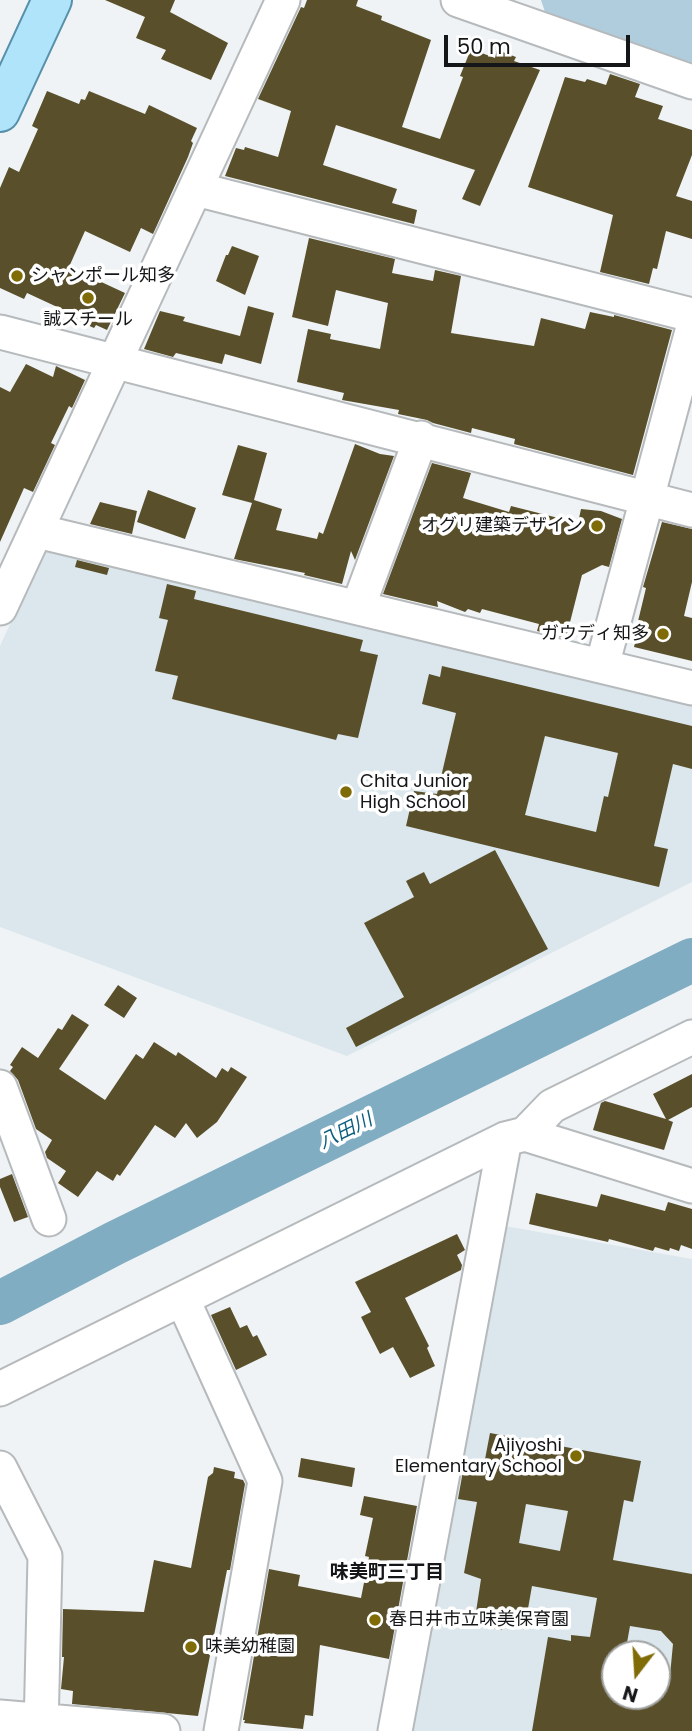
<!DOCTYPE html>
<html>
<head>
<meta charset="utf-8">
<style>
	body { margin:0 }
	#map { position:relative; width:692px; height:1731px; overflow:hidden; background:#eff3f5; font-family:Poppins,sans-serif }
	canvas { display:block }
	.north { position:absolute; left:601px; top:1640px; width:70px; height:70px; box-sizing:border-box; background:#fff; border:2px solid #a1a2a2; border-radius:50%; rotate:197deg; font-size:19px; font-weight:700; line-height:28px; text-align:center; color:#151617 }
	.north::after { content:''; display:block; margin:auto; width:24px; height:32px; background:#806c06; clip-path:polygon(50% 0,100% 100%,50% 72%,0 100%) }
	.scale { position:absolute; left:444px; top:35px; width:186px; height:32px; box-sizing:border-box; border:4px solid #151617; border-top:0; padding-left:9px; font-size:21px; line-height:24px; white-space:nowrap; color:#151617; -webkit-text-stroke:5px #fff; paint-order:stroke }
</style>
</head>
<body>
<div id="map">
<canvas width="692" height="1731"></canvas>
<div class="north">N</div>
<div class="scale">50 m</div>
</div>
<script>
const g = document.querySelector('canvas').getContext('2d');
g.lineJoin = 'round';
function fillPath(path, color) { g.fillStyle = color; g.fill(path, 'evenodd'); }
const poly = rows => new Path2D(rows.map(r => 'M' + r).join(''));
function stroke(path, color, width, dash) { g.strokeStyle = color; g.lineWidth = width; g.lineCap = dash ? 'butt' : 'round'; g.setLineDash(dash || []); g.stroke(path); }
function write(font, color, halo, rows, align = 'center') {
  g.font = font + ' Poppins,"Noto Sans JP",sans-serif'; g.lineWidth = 7; g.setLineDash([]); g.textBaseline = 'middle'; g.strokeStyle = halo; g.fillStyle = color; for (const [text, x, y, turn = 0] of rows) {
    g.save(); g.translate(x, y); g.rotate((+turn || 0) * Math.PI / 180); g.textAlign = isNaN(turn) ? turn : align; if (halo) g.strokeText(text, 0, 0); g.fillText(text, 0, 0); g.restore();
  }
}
const built = poly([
	[54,547,692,701,692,882,347,1056,0,927,0,646,44,550],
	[505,1226,692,1259,692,1731,407,1731],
	[615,1654,657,1654,657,1696,615,1696]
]);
const green = poly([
	[541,0,692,0,692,63,545,12]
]);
const river = poly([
	[0,1303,115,1243,692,960]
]);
const building = poly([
	[105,0,175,0,170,12,228,43,211,80,161,59,166,50,136,38,145,17],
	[307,0,358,0,356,6,382,16,381,20,431,40,402,127,440,139,463,77,460,76,471,49,495,58,497,50,516,57,514,61,540,70,480,206,462,199,475,170,336,125,323,165,397,189,392,203,417,210,414,224,225,176,236,148,244,150,245,147,278,157,291,111,258,99,301,7,304,8],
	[610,74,640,84,635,97,663,106,658,119,692,130,692,155,676,196,692,201,692,239,666,231,657,269,653,268,649,284,600,272,613,215,528,187,565,77,585,82,587,79,606,85],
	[47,91,79,104,81,99,85,100,89,91,145,114,149,105,197,128,191,141,193,143,188,157,153,234,141,228,130,252,85,231,69,267,125,293,107,330,96,325,94,328,66,315,68,312,27,293,24,299,0,288,0,188,9,167,19,172,38,129,32,126],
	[309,238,395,259,392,273,433,281,435,270,461,276,451,333,534,346,541,318,585,329,590,312,614,317,614,315,672,330,633,475,514,444,515,439,472,428,471,433,433,423,427,420,398,414,399,410,342,400,344,393,297,382,308,329,331,334,330,339,380,349,388,303,336,290,328,326,292,317],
	[232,246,259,256,245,295,216,281,226,255,228,255],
	[248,306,274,313,261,364,225,354,222,364,176,353,173,357,144,349,160,311,185,317,183,321,240,336],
	[26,364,53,377,56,366,58,367,85,380,72,408,69,406,51,443,55,445,33,492,24,488,0,542,0,387,10,392],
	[355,444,380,454,394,456,355,560,351,551,342,584,304,575,305,573,234,559,252,503,222,495,238,445,267,453,254,500,282,509,276,530,317,539,319,532,323,534],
	[432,463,471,473,463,498,509,512,511,506,578,523,581,509,601,511,622,519,609,567,602,565,582,575,566,638,537,631,539,624,482,609,480,613,468,609,465,612,437,601,438,607,383,594],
	[148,490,196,508,185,539,137,522],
	[100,502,137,511,132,534,90,524],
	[662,522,692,529,692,582,684,616,692,618,692,661,634,647,635,643,633,642,646,588,643,587],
	[77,560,109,568,107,575,75,567],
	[167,584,196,591,194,599,363,640,360,651,378,655,358,738,338,734,336,740,172,699,178,676,155,671,168,620,159,618],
	[442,666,692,726,692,769,673,764,654,846,668,849,659,887,406,826,414,791,437,794,456,713,422,704,429,674,440,677],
	[545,736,618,753,608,797,604,796,596,832,525,815],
	[495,850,548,949,356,1047,346,1028,404,997,364,923,414,897,406,881,424,872,430,884],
	[118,985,137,998,124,1018,104,1005],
	[72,1014,89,1025,59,1069,105,1100,136,1054,143,1059,154,1042,176,1056,178,1052,216,1078,222,1068,228,1072,231,1067,247,1077,217,1122,197,1138,186,1123,175,1138,155,1125,120,1176,117,1174,113,1181,97,1171,78,1197,58,1183,66,1171,47,1158,45,1152,52,1140,36,1129,18,1080,10,1071,13,1067,10,1065,22,1047,38,1058,58,1028,62,1030],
	[692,1074,692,1107,668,1120,673,1122,664,1150,593,1130,601,1103,605,1101,666,1119,653,1094],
	[12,1174,28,1217,14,1222,0,1187,0,1179],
	[536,1193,597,1207,601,1194,665,1211,668,1202,692,1209,692,1249,681,1245,679,1251,670,1248,669,1251,655,1247,653,1251,609,1239,608,1242,529,1224],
	[457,1234,465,1250,457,1255,462,1265,461,1270,405,1298,429,1346,427,1348,435,1366,410,1378,393,1347,380,1354,361,1317,371,1312,355,1282],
	[230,1307,240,1328,247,1325,253,1337,257,1335,267,1355,236,1370,211,1315],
	[490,1433,641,1461,633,1502,624,1500,613,1560,692,1574,692,1731,532,1731,548,1637,571,1641,571,1635,590,1637,597,1598,532,1586,526,1620,505,1617,502,1630,474,1625,481,1579,464,1573,477,1502,458,1499,463,1471,482,1475],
	[526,1504,568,1511,560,1551,519,1543],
	[630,1626,661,1631,673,1644,669,1686,657,1684,657,1696,615,1696,615,1654,625,1654],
	[301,1458,355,1468,352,1487,298,1477],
	[214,1467,235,1472,234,1478,243,1480,245,1484,230,1570,227,1570,198,1716,72,1704,73,1691,61,1689,64,1657,62,1657,63,1609,144,1612,154,1560,191,1568,208,1477,213,1473],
	[364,1496,417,1506,389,1659,320,1645,313,1716,305,1715,303,1729,244,1723,245,1720,243,1720,269,1569,300,1575,298,1586,361,1598,369,1557,365,1556,373,1518,360,1515]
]);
const minor = poly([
	[458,0,692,82],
	[196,189,692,315],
	[0,332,692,510],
	[37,531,692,688],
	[358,607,421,438],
	[0,608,283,0],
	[602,666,692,331],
	[0,1087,49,1219],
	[525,1134,692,1186],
	[183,1300,265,1481,221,1731],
	[0,1389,505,1139,525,1134,552,1106,692,1037],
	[0,1468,45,1556,41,1731],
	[0,1717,163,1731],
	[395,1731,505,1139]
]);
const major = poly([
	[0,112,52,0]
]);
const markers = [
	[17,276,7,"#806c06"],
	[88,298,7,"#806c06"],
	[597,526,7,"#806c06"],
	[663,634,7,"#806c06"],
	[346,792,7,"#806c06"],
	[576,1456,7,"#806c06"],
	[375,1620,7,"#806c06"],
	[191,1647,7,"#806c06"]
];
const poiNames = [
	["シャンポール知多",31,276],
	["誠スチール",88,320,"center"],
	["オグリ建築デザイン",583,526,"right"],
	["ガウディ知多",649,634,"right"],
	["Chita Junior",360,782],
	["High School",360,803],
	["Ajiyoshi",562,1446,"right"],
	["Elementary School",562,1467,"right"],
	["春日井市立味美保育園",389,1620],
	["味美幼稚園",205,1647]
];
const waterNames = [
	["八田川",346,1132,-26]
];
const neighbourhoodNames = [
	["味美町三丁目",387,1573]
];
fillPath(built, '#dbe7ed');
fillPath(green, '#afcddc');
stroke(river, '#81adc2', 44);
fillPath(building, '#59502b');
stroke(minor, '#b6babc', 37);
stroke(major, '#5790aa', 42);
stroke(minor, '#fff', 33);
stroke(major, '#b0e4fb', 38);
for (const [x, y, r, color] of markers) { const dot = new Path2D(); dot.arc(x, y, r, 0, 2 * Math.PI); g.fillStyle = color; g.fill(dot); stroke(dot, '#fff', 2.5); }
write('18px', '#151617', '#fff', poiNames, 'left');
write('italic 19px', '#0c5e7c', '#fff', waterNames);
write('bold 19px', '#151617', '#fff', neighbourhoodNames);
</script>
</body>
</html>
